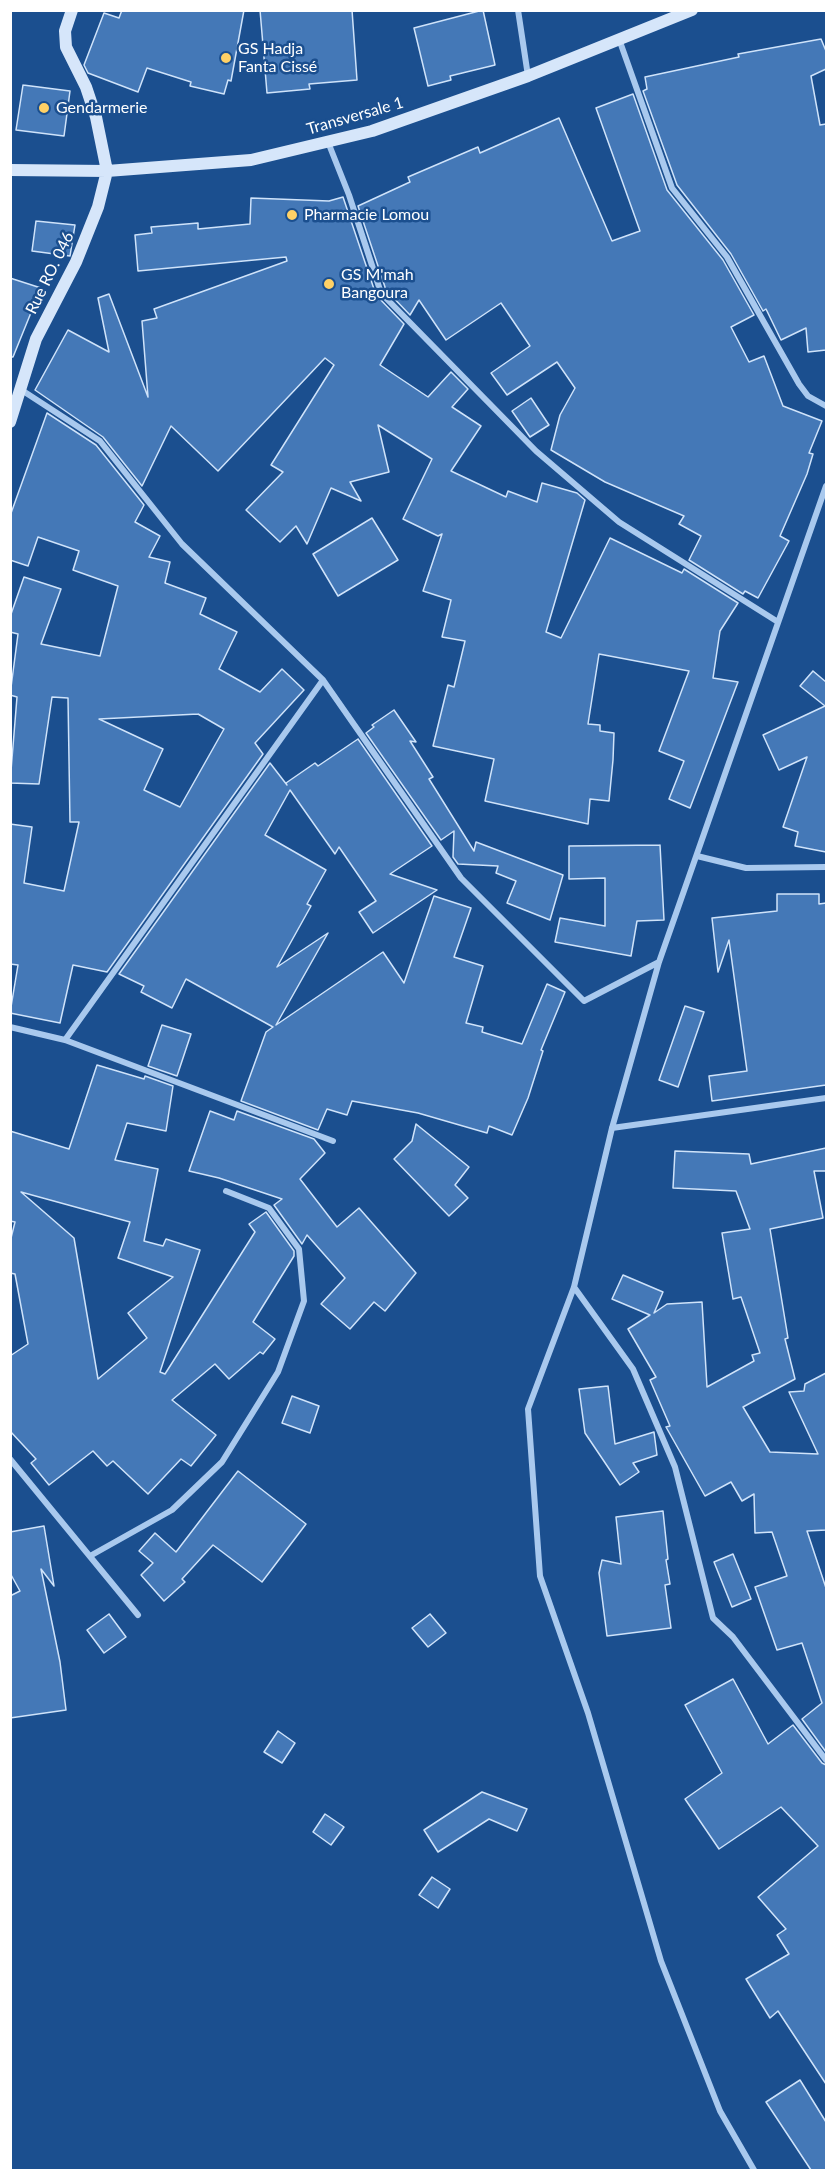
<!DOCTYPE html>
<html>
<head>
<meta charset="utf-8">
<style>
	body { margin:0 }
	#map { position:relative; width:837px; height:2181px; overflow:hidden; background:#1b4f8f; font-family:Lato,sans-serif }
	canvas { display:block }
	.frame { position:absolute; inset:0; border:12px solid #fff; pointer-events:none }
</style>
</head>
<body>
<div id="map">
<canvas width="837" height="2181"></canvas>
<div class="frame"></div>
</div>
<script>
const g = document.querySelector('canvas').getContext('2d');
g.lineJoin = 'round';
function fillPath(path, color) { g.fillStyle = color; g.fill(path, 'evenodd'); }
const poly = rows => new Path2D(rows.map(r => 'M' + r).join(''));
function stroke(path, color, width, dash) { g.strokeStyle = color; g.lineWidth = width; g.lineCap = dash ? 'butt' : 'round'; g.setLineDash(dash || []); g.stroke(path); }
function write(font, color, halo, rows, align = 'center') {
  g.font = font + ' Lato,sans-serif'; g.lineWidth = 5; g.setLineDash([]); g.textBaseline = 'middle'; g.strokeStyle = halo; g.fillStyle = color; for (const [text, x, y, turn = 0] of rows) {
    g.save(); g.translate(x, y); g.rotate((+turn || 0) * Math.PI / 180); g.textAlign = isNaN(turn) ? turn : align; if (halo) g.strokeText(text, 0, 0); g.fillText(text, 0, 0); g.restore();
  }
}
const building = poly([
	[122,10,244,10,231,81,228,80,224,94,190,86,191,82,147,68,138,92,88,73,84,65,104,13,119,18,122,10],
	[260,10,352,10,357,80,309,84,310,89,267,93,260,10],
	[483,10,495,65,450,76,451,80,428,86,414,28,483,10],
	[821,39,826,51,826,69,811,76,820,125,826,124,826,350,808,352,806,328,781,340,766,309,763,311,731,254,677,185,643,91,647,89,645,77,739,57,738,54,821,39],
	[23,85,70,91,64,136,16,130,23,85],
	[633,94,667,190,723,260,754,315,731,327,749,362,764,356,783,406,822,421,809,453,813,454,807,474,780,536,789,541,758,598,745,591,743,594,689,560,701,536,679,524,684,516,605,482,551,450,560,415,575,388,557,362,507,395,491,373,530,346,501,303,446,340,419,300,410,315,386,290,358,206,410,182,408,177,478,147,480,153,559,118,612,241,640,231,596,108,633,94],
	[343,197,376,295,404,324,380,365,428,397,451,372,468,389,452,407,481,426,451,471,506,497,508,491,537,502,542,483,577,493,585,500,546,632,561,638,610,538,682,573,684,569,738,603,720,631,713,678,738,682,690,808,669,799,684,761,659,751,689,671,599,654,588,724,600,725,600,731,614,733,613,760,609,801,590,799,588,824,485,801,494,759,433,746,448,685,454,687,465,641,442,637,451,600,423,591,442,534,438,536,403,519,432,459,378,425,389,472,350,482,361,501,331,488,307,544,296,526,280,542,246,510,283,472,271,465,334,365,325,358,218,471,171,426,142,486,103,437,35,390,68,330,109,352,98,298,109,294,148,397,142,321,157,318,154,309,287,261,286,257,138,271,135,235,152,233,151,227,198,223,198,229,250,224,251,198,329,201,343,197],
	[36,221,75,225,70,256,32,251,36,221],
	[10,278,41,288,13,357,10,357,10,278],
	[531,398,549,425,530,437,512,411,531,398],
	[47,413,96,445,144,505,135,522,160,536,149,557,170,562,165,583,206,598,200,614,237,632,219,669,260,692,282,669,304,690,255,743,263,754,107,972,73,965,60,1023,10,1013,18,965,10,964,10,824,32,827,24,883,64,891,79,822,70,822,68,698,52,697,39,784,10,783,17,697,10,695,18,634,10,632,10,617,24,577,61,589,41,644,100,656,118,586,73,570,79,551,38,537,28,566,10,560,10,516,47,413],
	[198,714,224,729,180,807,144,790,163,749,99,719,198,714],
	[372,518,398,560,338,596,313,554,372,518],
	[813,671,826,682,826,852,795,846,798,832,783,827,807,757,779,770,763,735,825,706,800,686,813,671],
	[394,710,416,742,410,741,433,777,429,779,474,851,476,842,563,875,550,920,507,903,516,881,496,873,498,866,458,864,453,857,454,831,441,840,366,733,374,727,372,725,394,710],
	[358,739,432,846,390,874,437,890,373,933,359,912,376,901,339,847,335,854,290,790,265,835,326,870,307,904,311,906,277,967,328,933,276,1025,383,952,404,983,434,896,471,908,454,957,483,966,466,1023,483,1027,482,1032,522,1044,547,984,565,992,541,1050,543,1051,528,1098,512,1135,489,1126,487,1133,418,1113,352,1101,347,1115,327,1109,318,1130,241,1101,266,1032,273,1027,186,979,172,1008,141,992,144,986,119,974,270,763,287,785,286,783,315,763,318,766,358,739],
	[660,845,664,920,637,921,631,956,555,942,560,918,605,926,605,878,569,879,569,846,660,845],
	[777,894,819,894,819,904,826,903,826,1085,712,1101,709,1076,747,1071,729,940,718,972,712,918,777,911,777,894],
	[685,1006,704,1012,678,1087,659,1080,685,1006],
	[162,1025,191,1034,177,1076,148,1066,162,1025],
	[97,1065,144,1079,145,1076,173,1086,166,1131,127,1123,115,1160,158,1169,144,1241,163,1246,166,1239,200,1250,160,1372,165,1374,255,1232,249,1224,266,1212,294,1251,294,1256,253,1322,275,1339,263,1354,260,1352,229,1379,215,1364,172,1400,216,1435,191,1466,181,1459,148,1494,113,1461,107,1466,93,1451,49,1485,31,1463,36,1459,10,1431,10,1356,28,1344,15,1274,10,1273,10,1242,15,1222,10,1221,10,1131,69,1149,97,1065],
	[21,1192,130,1222,118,1258,173,1277,128,1313,147,1338,98,1379,74,1238,21,1192],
	[210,1111,234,1120,237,1111,314,1139,325,1153,300,1179,337,1227,359,1208,416,1273,385,1311,374,1302,350,1329,321,1304,345,1278,307,1235,302,1244,274,1205,282,1199,219,1178,189,1171,210,1111],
	[416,1124,469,1167,455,1185,468,1198,449,1216,394,1159,412,1141,416,1124],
	[826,1148,826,1171,814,1171,823,1218,770,1229,788,1338,785,1339,795,1379,743,1407,770,1452,818,1454,789,1392,804,1391,805,1384,826,1373,826,1530,807,1531,826,1588,826,1752,802,1719,822,1703,802,1643,777,1650,755,1587,787,1576,772,1532,755,1533,754,1494,742,1501,731,1482,705,1496,666,1427,670,1426,650,1380,656,1377,628,1329,650,1315,612,1299,623,1275,663,1292,654,1313,667,1304,702,1302,707,1387,754,1361,752,1355,760,1353,741,1297,733,1299,722,1233,750,1229,736,1191,673,1188,675,1151,749,1154,751,1164,826,1148],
	[608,1386,615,1444,654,1432,657,1455,633,1463,639,1472,620,1485,585,1433,579,1389,608,1386],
	[292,1396,319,1406,310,1433,282,1423,292,1396],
	[238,1471,306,1524,262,1582,213,1545,182,1579,185,1582,164,1601,141,1575,153,1563,139,1551,155,1533,176,1552,238,1471],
	[663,1511,668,1559,666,1560,670,1584,665,1585,671,1628,607,1636,599,1573,602,1560,621,1564,616,1517,663,1511],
	[44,1526,54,1586,41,1569,60,1662,66,1710,10,1718,10,1596,20,1591,10,1573,10,1532,44,1526],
	[733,1554,751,1599,732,1607,714,1562,733,1554],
	[109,1614,126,1637,104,1653,87,1630,109,1614],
	[430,1614,446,1633,428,1647,412,1628,430,1614],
	[733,1679,768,1744,793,1725,822,1763,826,1765,826,2084,778,2011,770,2018,746,1979,789,1954,777,1935,786,1929,758,1897,818,1846,781,1807,719,1849,685,1799,722,1773,685,1705,733,1679],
	[278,1731,295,1743,282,1763,264,1752,278,1731],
	[482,1792,527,1809,517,1831,489,1819,438,1852,424,1830,482,1792],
	[325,1814,344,1827,331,1845,313,1832,325,1814],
	[432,1877,450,1889,438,1908,419,1895,432,1877],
	[800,2080,826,2122,826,2170,811,2170,766,2102,800,2080]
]);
const street = poly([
	[518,10,528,76],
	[619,39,672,188,727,257,799,384,808,396,826,406],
	[328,142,349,195,381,293,536,451,619,522,778,622],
	[20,389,100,441,182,544,323,680,461,878,584,1001,659,962],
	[697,856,746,868,826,867],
	[10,1027,65,1040,333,1141],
	[65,1040,323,680],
	[612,1128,826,1098],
	[574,1287,633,1369,675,1467,713,1618,733,1637,826,1760],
	[10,1459,138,1615],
	[90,1556,172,1510,222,1462,278,1372,304,1301,299,1249,269,1208,226,1191],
	[754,2170,720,2111,661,1961,588,1713,540,1576,528,1409,574,1287,612,1128,659,962,826,486]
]);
const secondary = poly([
	[10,170,107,171,251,160,372,131,528,76,692,10],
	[10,422,36,339,76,262,98,207,107,171,96,117,86,87,66,47,65,31,72,10]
]);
const markers = [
	[226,58,6,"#ffd166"],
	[44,108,6,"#ffd166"],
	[292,215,6,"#ffd166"],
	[329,284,6,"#ffd166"]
];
const poiNames = [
	["GS Hadja",238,49],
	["Fanta Cissé",238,67],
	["Gendarmerie",56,108],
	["Pharmacie Lomou",304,215],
	["GS M'mah",341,275],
	["Bangoura",341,293]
];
const streetNames = [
	["Transversale 1",355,116,-16],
	["Rue RO. 046",50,273,-64]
];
fillPath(building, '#4478b7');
stroke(building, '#cfe3fa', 1.5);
stroke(street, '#a9c9ee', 6);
stroke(secondary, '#d6e6fa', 12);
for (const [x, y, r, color] of markers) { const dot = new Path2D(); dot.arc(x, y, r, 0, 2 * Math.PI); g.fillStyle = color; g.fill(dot); stroke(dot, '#1b4f8f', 2); }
write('16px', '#fff', '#1b4f8f', poiNames, 'left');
write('16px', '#fff', '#1b4f8f', streetNames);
</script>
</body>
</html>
